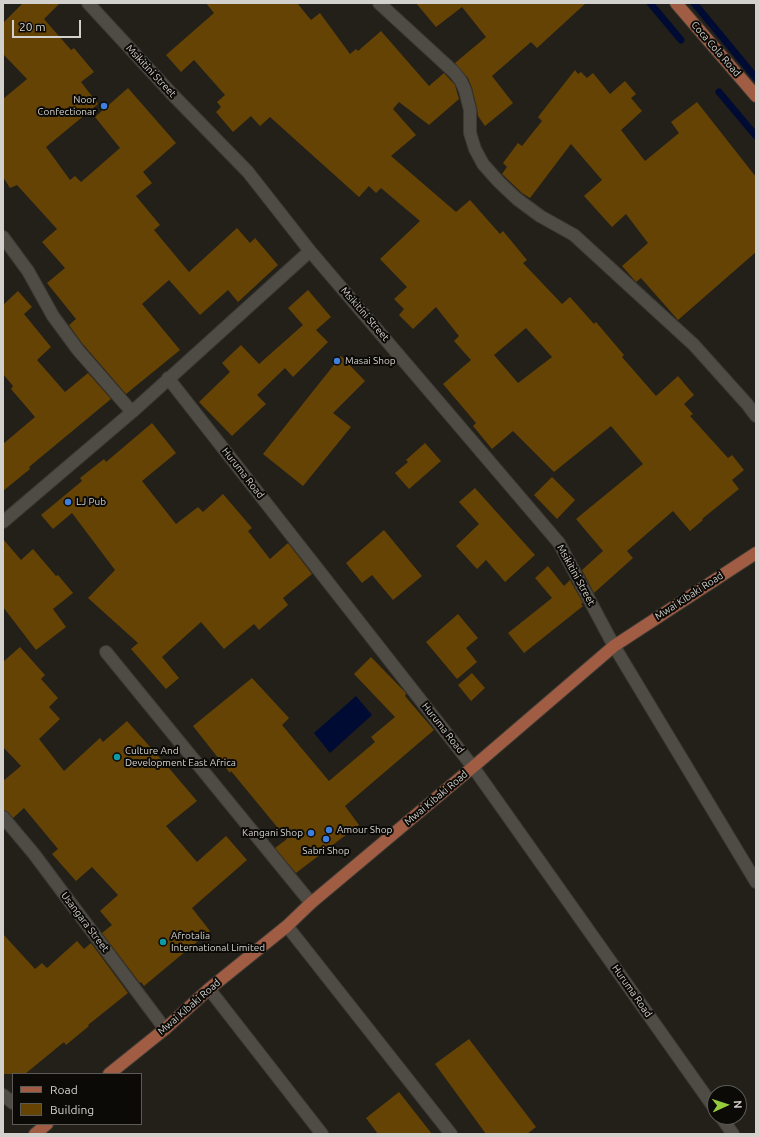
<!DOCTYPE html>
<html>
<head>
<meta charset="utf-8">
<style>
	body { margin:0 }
	#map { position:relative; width:759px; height:1137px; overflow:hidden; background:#23201a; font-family:Ubuntu,sans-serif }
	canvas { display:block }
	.frame { position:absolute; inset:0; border:4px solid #d3d1cd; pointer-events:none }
	.legend { position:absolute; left:12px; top:1073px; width:130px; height:52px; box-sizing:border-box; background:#0b0a07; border:1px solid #5b5a56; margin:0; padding:5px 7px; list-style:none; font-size:12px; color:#d3d1cd }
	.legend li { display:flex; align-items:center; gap:8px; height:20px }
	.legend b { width:20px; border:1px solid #5b5a56 }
	.north { position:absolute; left:707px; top:1085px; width:40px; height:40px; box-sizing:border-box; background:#0b0a07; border:1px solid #5b5a56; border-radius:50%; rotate:87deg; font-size:11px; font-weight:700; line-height:16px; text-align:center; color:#d3d1cd }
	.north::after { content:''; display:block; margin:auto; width:14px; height:18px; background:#94cc3c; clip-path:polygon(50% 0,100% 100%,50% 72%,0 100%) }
	.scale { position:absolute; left:12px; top:20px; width:69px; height:18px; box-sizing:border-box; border:2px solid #d3d1cd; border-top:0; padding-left:5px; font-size:12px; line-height:14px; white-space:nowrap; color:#d3d1cd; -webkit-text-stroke:3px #0b0a07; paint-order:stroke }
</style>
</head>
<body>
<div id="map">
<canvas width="759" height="1137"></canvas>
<div class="frame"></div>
<ul class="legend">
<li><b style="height:5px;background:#a05d43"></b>Road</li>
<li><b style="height:11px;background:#654304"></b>Building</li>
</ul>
<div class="north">N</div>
<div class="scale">20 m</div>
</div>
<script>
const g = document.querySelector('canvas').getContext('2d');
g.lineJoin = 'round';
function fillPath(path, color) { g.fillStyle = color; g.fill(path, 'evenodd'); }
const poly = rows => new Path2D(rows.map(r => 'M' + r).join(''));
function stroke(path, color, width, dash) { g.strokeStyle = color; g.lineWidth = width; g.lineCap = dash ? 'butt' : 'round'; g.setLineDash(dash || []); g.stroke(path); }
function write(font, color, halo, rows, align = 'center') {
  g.font = font + ' Ubuntu,sans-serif'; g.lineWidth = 4; g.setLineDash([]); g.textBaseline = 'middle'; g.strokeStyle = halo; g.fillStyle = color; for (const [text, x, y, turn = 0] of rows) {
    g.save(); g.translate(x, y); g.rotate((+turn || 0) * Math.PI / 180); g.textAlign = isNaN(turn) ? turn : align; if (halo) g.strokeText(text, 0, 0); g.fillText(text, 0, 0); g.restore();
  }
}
const water = poly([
	[356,696,372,715,330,753,314,733]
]);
const stream = poly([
	[650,3,681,40],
	[694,3,756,78],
	[719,92,756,136]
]);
const building = poly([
	[23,3,60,3,44,19,71,50,74,48,94,72,81,82,98,104,46,147,70,180,75,176,81,182,120,148,95,117,128,88,176,143,143,172,152,183,136,196,160,225,154,230,189,272,237,228,250,243,255,238,278,265,238,302,228,290,200,315,169,280,142,304,180,350,126,394,82,343,69,325,76,319,47,283,65,268,42,242,57,229,17,185,10,188,3,177,3,99,27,79,3,54,3,23],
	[206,3,297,3,311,20,320,13,350,54,356,49,358,51,381,31,429,86,444,73,455,85,459,99,429,125,399,102,393,109,416,135,391,156,456,212,470,200,500,234,503,231,527,260,523,263,562,304,570,297,594,324,596,322,624,355,622,357,656,396,678,376,694,395,684,404,693,414,690,416,728,458,732,455,744,470,732,480,739,489,702,519,703,520,690,531,673,511,627,551,633,558,594,593,582,570,603,551,576,519,643,464,611,426,554,472,513,431,492,449,473,426,476,423,443,384,471,360,454,341,459,336,436,307,413,329,399,315,404,309,394,299,407,287,380,259,420,221,381,188,376,193,369,186,359,197,270,117,260,126,251,116,233,132,216,112,221,107,217,102,225,95,194,60,181,72,166,55,214,13],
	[526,328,552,357,518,383,494,355],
	[416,3,586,3,537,48,531,42,492,76,513,103,485,126,478,116,477,108,472,88,468,78,455,63,486,37,462,7,436,27],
	[575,70,578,74,581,72,587,78,593,73,610,94,625,81,636,94,631,98,642,111,621,130,645,161,679,133,671,122,697,102,756,177,756,252,678,320,641,278,636,282,622,266,648,243,626,214,612,227,584,196,602,180,571,144,530,198,522,193,502,174,507,167,503,163,518,143,522,146,542,121,538,117],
	[308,290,331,317,316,330,328,342,293,377,285,368,257,395,266,404,232,436,199,402,230,372,222,363,241,345,259,364,303,325,288,308],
	[18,291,32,307,24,314,51,347,37,360,65,392,88,373,111,399,29,467,30,469,3,491,3,444,35,417,11,389,13,386,3,374,3,305],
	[341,356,365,381,333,413,351,427,303,486,263,454],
	[152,423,176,453,142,481,176,524,198,507,203,512,223,494,252,528,248,531,270,559,288,543,312,574,283,598,288,605,259,630,254,624,224,649,201,622,162,657,179,678,166,689,131,649,138,643,88,598,115,570,72,513,53,529,41,515,82,481,80,478,104,459,106,462],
	[425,443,441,461,409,489,395,473,408,462,406,460],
	[552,477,575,500,557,519,534,495],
	[475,488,535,555,505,582,486,560,477,569,456,546,479,524,459,502],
	[384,530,422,576,393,600,372,575,362,583,346,563],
	[3,539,21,560,33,549,56,576,58,575,73,593,53,609,66,627,36,650,3,607],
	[548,566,564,586,570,580,583,603,581,604,583,606,524,653,508,633,552,598,535,578],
	[458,614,478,638,466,648,477,662,457,679,426,642],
	[20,647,45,675,41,679,58,698,49,707,60,719,39,739,64,771,100,738,103,742,127,721,168,767,197,801,166,826,197,862,226,836,247,860,192,908,210,931,144,986,141,982,140,983,102,933,112,925,100,911,118,895,92,867,76,881,52,854,58,849,24,808,13,818,8,812,3,810,3,781,21,766,3,747,3,662],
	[371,657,405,692,406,694,405,696,434,730,345,806,359,825,296,873,275,848,287,839,231,771,230,773,193,726,252,678,289,718,282,725,329,781,375,742,371,737,395,717,354,674],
	[472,673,485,688,471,701,458,685],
	[3,934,35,969,42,963,47,968,77,941,84,949,91,943,128,993,88,1025,89,1026,66,1045,64,1042,25,1074,3,1074],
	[469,1039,536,1127,527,1134,486,1134,435,1064],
	[399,1092,432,1134,378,1134,366,1118]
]);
const minor = poly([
	[88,3,171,93,248,172,310,251,559,543,614,646,756,882],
	[379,3,454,72,461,81,465,90,470,110,470,133,475,149,483,164,499,182,517,199,540,216,574,235,694,345,747,404,756,416],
	[3,237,28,271,53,316,78,350,132,412],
	[168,378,473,767,715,1109],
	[3,522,132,412,310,251],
	[106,652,311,903],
	[3,817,34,854,165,1029],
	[287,926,451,1134],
	[209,989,322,1134],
	[3,1095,13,1103],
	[721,1117,733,1134]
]);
const major = poly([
	[676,3,756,96],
	[109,1074,165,1029,209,989,287,926,311,903,473,767,614,646,756,553],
	[35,1134,47,1124]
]);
const markers = [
	[104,106,4,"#3f7fe0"],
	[337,361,4,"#3f7fe0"],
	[68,502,4,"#3f7fe0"],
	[117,757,4,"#0f9aa8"],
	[329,830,4,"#3f7fe0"],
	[311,833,4,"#3f7fe0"],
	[326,839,4,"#3f7fe0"],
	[163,942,4,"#0f9aa8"]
];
const streetNames = [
	["Coca Cola Road",716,49,49],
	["Msikitini Street",151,71,47],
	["Msikitini Street",365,314,49],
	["Huruma Road",243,473,52],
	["Msikitini Street",576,575,61],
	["Mwai Kibaki Road",689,596,-33],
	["Huruma Road",443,728,52],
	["Mwai Kibaki Road",436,798,-40],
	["Usangara Street",85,922,53],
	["Huruma Road",632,991,55],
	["Mwai Kibaki Road",189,1007,-41]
];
const poiNames = [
	["Noor",96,100,"right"],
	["Confectionar",96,112,"right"],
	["Masai Shop",345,361],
	["LJ Pub",76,502],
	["Culture And",125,751],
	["Development East Africa",125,763],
	["Amour Shop",337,830],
	["Kangani Shop",303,833,"right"],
	["Sabri Shop",326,851,"center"],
	["Afrotalia",171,936],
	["International Limited",171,948]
];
fillPath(water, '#000b33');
stroke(stream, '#000b33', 7);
fillPath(building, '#654304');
stroke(minor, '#3d3a35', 14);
stroke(major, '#3d3a35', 14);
stroke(minor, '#4f4c45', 12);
stroke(major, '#a05d43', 12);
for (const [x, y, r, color] of markers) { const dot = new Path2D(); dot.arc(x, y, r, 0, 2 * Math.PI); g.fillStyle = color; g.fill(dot); stroke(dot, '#0b0a07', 1.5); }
write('10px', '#d3d1cd', '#0b0a07', streetNames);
write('10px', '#d3d1cd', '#0b0a07', poiNames, 'left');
</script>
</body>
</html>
